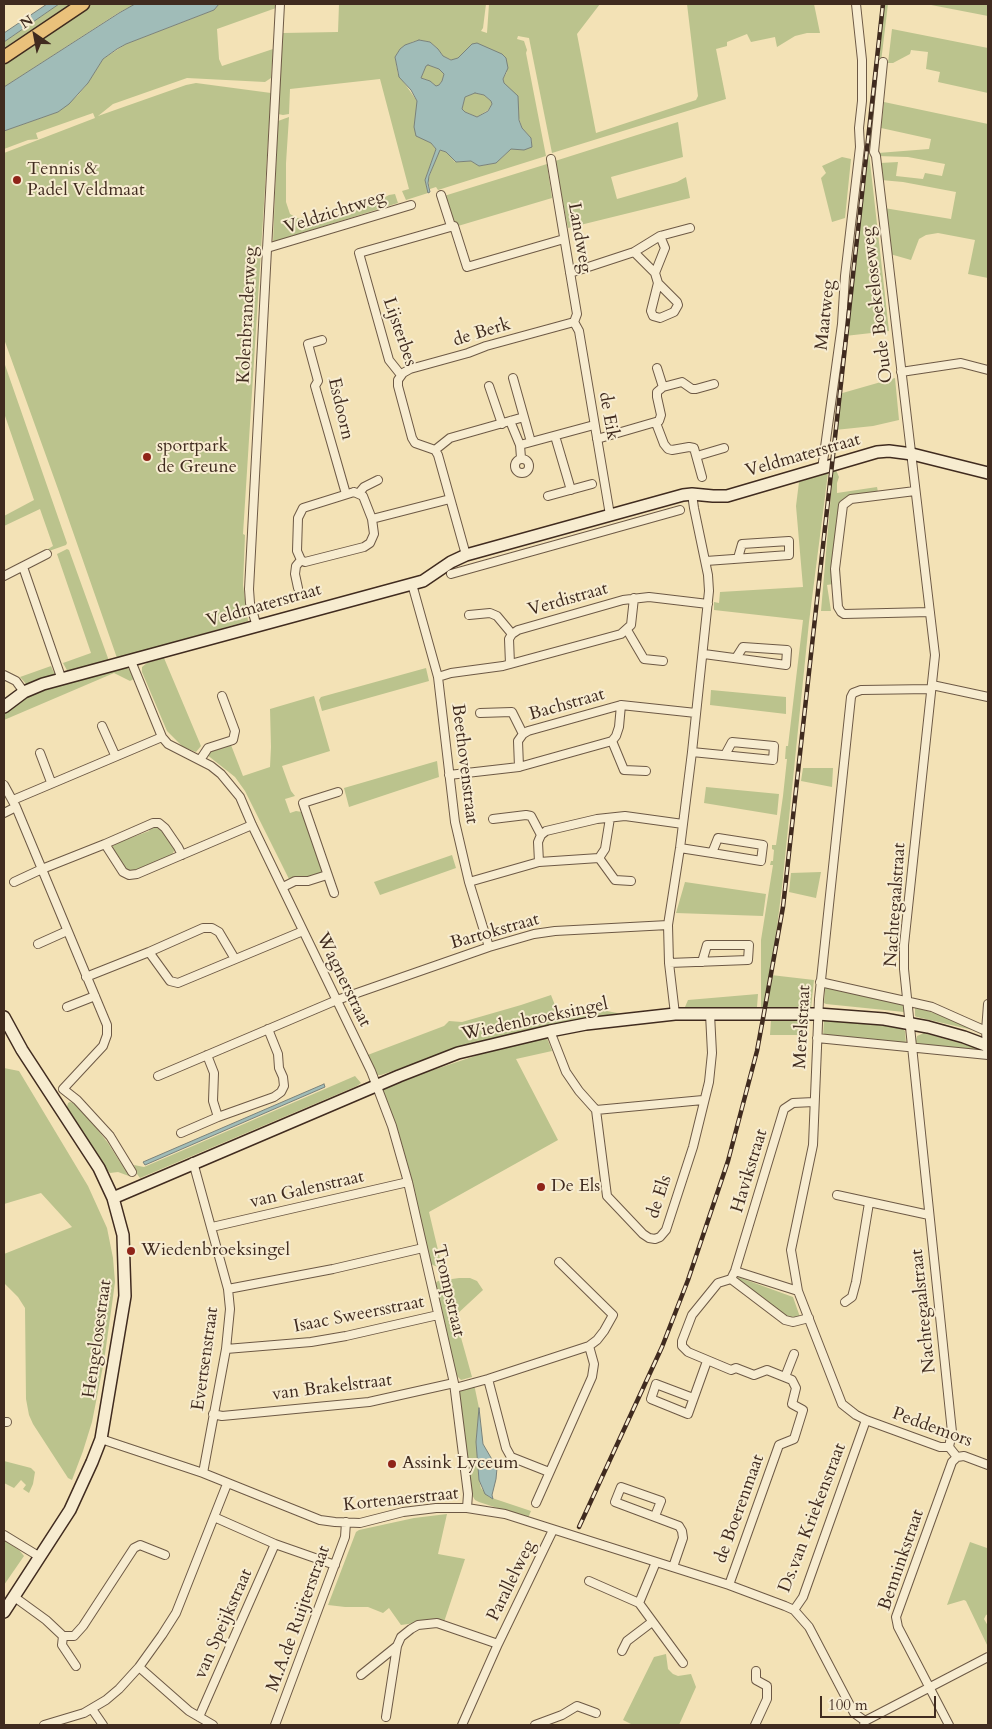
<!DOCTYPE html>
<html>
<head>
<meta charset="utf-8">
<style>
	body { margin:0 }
	#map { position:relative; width:992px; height:1729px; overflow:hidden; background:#f3e2b6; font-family:Cardo,serif }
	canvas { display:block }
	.frame { position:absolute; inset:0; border:5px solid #402b1f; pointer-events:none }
	.north { position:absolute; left:10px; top:10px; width:50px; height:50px; -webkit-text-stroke:4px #f7ecd0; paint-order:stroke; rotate:327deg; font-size:14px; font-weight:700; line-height:20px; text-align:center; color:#402b1f }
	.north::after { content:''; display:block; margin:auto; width:18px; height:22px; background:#402b1f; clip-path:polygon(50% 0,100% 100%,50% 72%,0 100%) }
	.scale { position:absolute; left:820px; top:1696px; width:116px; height:22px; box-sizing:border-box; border:2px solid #402b1f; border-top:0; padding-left:6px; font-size:15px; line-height:18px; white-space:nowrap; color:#402b1f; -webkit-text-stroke:4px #f7ecd0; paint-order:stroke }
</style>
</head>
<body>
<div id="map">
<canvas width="992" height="1729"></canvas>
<div class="frame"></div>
<div class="north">N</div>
<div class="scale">100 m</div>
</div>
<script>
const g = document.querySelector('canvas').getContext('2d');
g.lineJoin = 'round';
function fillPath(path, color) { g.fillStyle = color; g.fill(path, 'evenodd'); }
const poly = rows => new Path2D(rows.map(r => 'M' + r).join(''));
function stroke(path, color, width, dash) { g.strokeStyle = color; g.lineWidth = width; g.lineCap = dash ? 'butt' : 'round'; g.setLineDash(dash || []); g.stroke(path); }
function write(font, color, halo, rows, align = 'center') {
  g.font = font + ' Cardo,serif'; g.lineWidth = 4; g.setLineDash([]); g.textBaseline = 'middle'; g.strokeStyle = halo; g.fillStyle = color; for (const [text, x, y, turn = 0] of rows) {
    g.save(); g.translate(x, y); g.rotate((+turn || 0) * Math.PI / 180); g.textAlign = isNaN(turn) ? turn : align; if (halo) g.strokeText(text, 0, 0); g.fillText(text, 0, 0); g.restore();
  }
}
const green = poly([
	[59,4,74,4,4,51,4,42],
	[91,4,135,4,118,13,4,87,4,63],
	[219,4,275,4,276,8,217,29,219,59,222,66,273,49,271,78,265,82,187,78,113,104,98,116,186,85,196,83,271,93,243,534,245,535,243,585,248,621,117,658,58,489,4,339,4,153,95,118,93,113,36,133,38,139,28,140,4,149,4,131,58,112,78,95,88,83,103,59,126,44,214,10],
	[339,4,486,4,483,28,481,31,487,33,489,4,600,4,577,34,596,133,696,100,698,96,687,4,814,4,820,33,807,33,795,36,777,47,775,37,751,42,747,34,727,42,727,46,716,49,726,99,552,153,529,38,518,36,517,39,524,41,527,50,526,53,546,156,438,190,436,187,430,189,428,180,438,153,440,150,446,152,455,162,471,161,479,166,485,165,496,163,511,149,532,143,531,138,522,128,518,115,519,110,504,83,503,79,507,72,469,47,458,58,452,60,443,56,438,49,430,42,419,40,412,42,400,49,395,57,398,74,417,101,427,141,431,143,436,149,425,180,428,193,406,200,402,191,409,189,380,79,290,89,289,114,283,115,278,114,283,33,338,32],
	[881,4,888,4,874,120,872,148,866,144],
	[926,4,988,4,988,16],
	[892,29,988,48,988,93,938,82,940,72,926,69,928,52,911,50,910,54,893,63,888,63],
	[428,65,439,69,444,74,442,81,439,85,436,86,430,81,421,78,426,66],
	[475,93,484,95,491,101,492,104,488,110,477,117,465,112,462,109,465,97],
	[884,102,988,124,988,278,968,274,975,240,938,233,926,235,919,239,911,260,890,254,884,208,951,219,956,192,903,182,881,180,880,163,898,162,896,176,923,179,925,173,942,176,945,164,908,157,877,156,878,153,929,149,931,139,881,128],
	[289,117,286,163,286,202,290,214,297,218,325,217,364,208,389,195,395,194,398,203,273,242,278,121],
	[678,122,683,157,611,177,617,199,677,182,686,177,690,198,568,228,555,161],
	[865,153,869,153,889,331,845,336],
	[842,157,851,159,845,218,832,222,821,178,826,173,822,166],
	[547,164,552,198,458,226,456,222,452,223,444,196],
	[4,362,67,543,66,545,49,551,48,549,53,546,40,509,4,526,4,516,34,500,4,413],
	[895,378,899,420,873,426,835,430,839,394],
	[836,470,839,477,837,483,837,493,877,487,878,492,850,496,839,504,832,567,833,584,827,585,831,611,821,611,833,471],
	[828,473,809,622,782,887,771,975,814,980,811,1008,761,1008,761,940,773,865,770,865,771,861,773,861,774,850,772,849,772,845,776,845,783,796,787,759,785,759,786,746,788,746,803,620,714,610,714,602,719,603,720,592,803,587,796,506,799,482],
	[67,549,69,550,109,661,68,672,63,663,91,653,57,554],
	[164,658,201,746,196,752,183,747,167,731,142,672,142,667,147,663],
	[51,666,55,675,53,677,27,685,20,677],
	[121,668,127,668,131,670,134,679,130,681,114,673,4,720,4,711,10,705,39,691],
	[426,668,429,681,322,711,319,700,321,697],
	[711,690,786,697,786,714,710,705],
	[314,696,330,751,282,766,291,791,295,796,285,799,290,813,296,811,302,812,323,872,307,878,295,877,289,879,245,791,235,777,206,754,208,751,231,745,243,776,270,767,271,747,270,709],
	[437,761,439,777,349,807,344,788],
	[803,768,833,768,832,787,801,781],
	[706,787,779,794,777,815,704,803],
	[154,826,162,829,174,845,174,851,172,855,134,872,125,870,112,851,113,844,119,840,125,840,149,831,150,827],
	[452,855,456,868,380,895,374,882],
	[821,872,816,898,789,892,791,873],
	[685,882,766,894,763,916,676,913],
	[825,987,903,1004,904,1012,826,1004,824,1003],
	[758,994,757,1007,751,1009,685,1007,688,1000],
	[551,995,558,1013,607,1011,627,1015,541,1028,507,1035,464,1046,381,1075,377,1075,365,1056,444,1026,449,1021,462,1022,521,1005],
	[915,1007,963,1022,977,1031,917,1017,915,1016],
	[807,1019,807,1035,770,1035,771,1020],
	[824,1020,868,1023,903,1029,905,1031,906,1044,823,1037],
	[924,1033,977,1048,978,1050,917,1045,916,1041,917,1036],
	[545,1037,547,1038,552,1051,516,1059,558,1140,429,1212,442,1267,435,1266,429,1263,382,1090,424,1073,496,1049],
	[4,1068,19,1071,88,1186,107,1228,113,1258,115,1282,113,1297,104,1361,92,1422,83,1451,72,1480,68,1478,33,1424,29,1415,26,1399,25,1308,18,1297,4,1283,4,1254,72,1227,41,1193,4,1204],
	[355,1076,361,1083,357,1086,140,1178,137,1174,134,1165,144,1167],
	[70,1102,73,1103,91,1121,108,1143,129,1176,118,1172,110,1173,101,1163,67,1107,68,1103],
	[738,1277,793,1297,800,1317,788,1319,737,1280],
	[459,1278,470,1278,477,1281,483,1290,455,1316,472,1377,461,1380,454,1373,434,1284,438,1281],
	[474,1384,479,1408,476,1442,479,1480,481,1488,489,1497,531,1511,528,1518,479,1502,475,1500,472,1495,458,1395,460,1390],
	[4,1461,31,1468,35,1472,33,1484,29,1493,23,1489,26,1485,21,1480,14,1488,4,1483],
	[447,1514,438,1554,465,1559,444,1622,430,1621,401,1625,389,1608,383,1613,368,1607,345,1607,328,1605,356,1532,359,1530,414,1518],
	[4,1540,19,1550,24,1556,4,1585],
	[970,1542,987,1548,988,1550,988,1614,986,1615,984,1619,988,1626,988,1647,966,1601,964,1600,947,1605],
	[666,1654,668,1669,673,1674,678,1676,691,1674,696,1687,679,1725,633,1725,623,1720,654,1657]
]);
const water = poly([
	[47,4,59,4,4,42,4,33,47,4],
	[135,4,219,4,214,10,126,44,117,49,103,59,88,83,69,104,58,112,4,131,4,87,119,13,135,4],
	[419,40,430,42,438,49,443,56,451,60,458,58,472,44,477,43,502,54,506,58,508,68,503,79,504,83,518,96,519,120,522,128,531,138,532,147,524,150,511,149,496,163,479,166,471,161,456,162,446,152,440,150,429,176,428,183,430,192,428,193,425,180,436,149,431,143,416,136,414,127,417,101,411,90,399,77,395,57,400,49,405,45,419,40],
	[428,65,439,69,444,74,442,81,439,85,436,86,430,81,421,78,426,66,428,65],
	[475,93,484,95,491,101,492,104,488,111,477,117,465,112,462,109,465,97,475,93],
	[324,1084,325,1087,145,1165,143,1162,324,1084],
	[479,1408,483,1444,497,1468,496,1479,492,1495,493,1499,485,1494,479,1480,476,1442,479,1408]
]);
const street = poly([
	[883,62,874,152,876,156,935,655,904,945,904,969,952,1432,949,1447],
	[551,159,577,314,574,322],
	[441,195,451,226],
	[267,248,411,205],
	[634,252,655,273,658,283,651,311,653,316,660,318,674,312,678,305,677,302,658,283],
	[570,273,634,252,660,236,690,228],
	[655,273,665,248,660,236],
	[574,322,579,331,610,515],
	[322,340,308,344,318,381,315,386,317,393,346,494],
	[657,368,663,387],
	[901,372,961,363,988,370],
	[401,375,389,360,359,253,454,226,467,267,564,239],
	[513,378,531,442],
	[489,386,502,424],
	[510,421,520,445,521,458],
	[656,423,664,444,668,449,672,450,689,447,694,448,702,477],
	[555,436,571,490],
	[597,439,659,421,661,415,657,397,657,392,663,387,682,382,692,389,696,389,714,384],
	[520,445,594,425],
	[435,450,450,438,524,417],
	[697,456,724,448],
	'515 466a7 7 0 1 1 14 0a7 7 0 1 1-14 0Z',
	[822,469,842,324,845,276,860,147,859,128,862,101,862,60,856,4],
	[915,491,851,499,843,505,835,569,838,607,841,612,844,614,930,612],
	[354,492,363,496,372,519,374,534,370,543,364,547,305,562,301,560,297,551,298,518,303,508,354,492],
	[359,493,364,487,378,480],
	[548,496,592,484],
	[372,519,450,499],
	[466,555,438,455,435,450,415,443,412,438,398,386,398,380,403,373,410,369,468,353,486,346,574,322],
	[706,561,789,555,789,541,742,544,738,558],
	[23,567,62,680],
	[451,574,680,510],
	[4,576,47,554],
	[412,584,438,677,455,822,469,882,489,947],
	[298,588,295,574,296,566,301,560],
	[469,615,490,613,497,616,512,634],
	[257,627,250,603,249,589,280,4],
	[627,630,644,659,663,661],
	[704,654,786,665,787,650,743,647,736,658],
	[131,661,162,737,168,744,211,766,221,774,240,797,252,825,371,1071,392,1126,408,1182,454,1383,468,1494,467,1508],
	[510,664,509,639,512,634,518,630,623,600,649,597,708,604],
	[4,675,16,681,24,692],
	[438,677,451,673,503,666,621,634,631,625,634,598],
	[932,685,988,697],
	[931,689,861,690,853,693,851,697,819,999,813,1145,791,1250,798,1291,842,1404,856,1415,866,1420,940,1447,949,1447,957,1457,964,1456,988,1465],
	[480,713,512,712,523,734],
	[102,726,115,755],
	[612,741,624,770,646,771],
	[692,752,773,760,774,746,732,742,725,755],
	[40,753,51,782],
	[200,760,208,748,233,740,235,731,222,696],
	[519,767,518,741,523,734,528,731,621,705,696,713],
	[449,775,519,767,612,741,616,736,619,727,621,705],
	[4,785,16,807,107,1025,107,1035,103,1046,63,1089,77,1100,110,1136,132,1172],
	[13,800,162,737],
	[4,813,16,807],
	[493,819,526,815,531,816,541,835],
	[105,844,153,823,159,823,165,828,178,847,182,855],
	[680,848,712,853,761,861,763,845,718,838,712,853],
	[599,858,615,880,631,881],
	[539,862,538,842,541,835,546,831,597,819,625,816,683,824],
	[14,882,42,869,105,844,123,872,129,875,137,874,252,825],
	[469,882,539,862,599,858,605,849,610,818],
	[283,887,295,881,308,881,327,875],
	[334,893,303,803,338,792],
	[38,944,67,931],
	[149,952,170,981,178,983,303,931],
	[669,963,748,960,749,945,707,945,702,962],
	[86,977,149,952,203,928,212,928,219,932,235,959],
	[820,982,932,1007,986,1031],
	[67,1007,95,996],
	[675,1014,669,963,668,925,680,848,692,752,709,591,708,575,694,508,692,494],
	[550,1031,566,1072,579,1091,596,1110,607,1196,643,1234,649,1238,655,1239,660,1237,666,1230,693,1147,709,1082,712,1053,710,1014],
	[817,1038,988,1055],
	[987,1049,986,1031,988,1004],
	[207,1055,214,1073,213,1101,218,1117],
	[158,1076,337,1000,489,947,534,934,555,931,668,925],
	[596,1110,703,1100],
	[181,1133,218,1117,274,1097,281,1092,284,1086,283,1077,279,1068,278,1054,268,1029],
	[193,1162,228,1289,230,1309,226,1349,203,1473],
	[837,1195,929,1215],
	[212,1227,408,1182],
	[735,1271,798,1291],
	[228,1289,333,1269,423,1248],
	[845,1302,852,1297,856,1282,869,1203],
	[809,1318,793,1322,785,1320,731,1279,735,1271,784,1109,793,1103,814,1102],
	[226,1349,311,1342,346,1336,438,1315],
	[785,1377,794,1354],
	[488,1379,506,1448,511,1457,549,1472],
	[455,1388,488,1379,589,1346,597,1340,604,1331,613,1315,559,1262],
	[693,1398,656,1384,651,1399,688,1414,707,1361],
	[213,1414,222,1416,369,1402,454,1383],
	[4,1422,7,1422],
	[101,1439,203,1473,320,1520,335,1522,360,1523,403,1512,436,1508,467,1508,505,1514,729,1585,785,1606,794,1610,809,1627,854,1713,865,1721,864,1725],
	[536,1503,592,1377,594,1364,589,1346],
	[655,1516,661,1501,621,1487,615,1502,679,1526,682,1531,683,1538,673,1567],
	[214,1517,275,1544,335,1565],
	[4,1535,40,1557],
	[589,1581,639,1603,683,1663],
	[729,1585,779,1445,794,1439,803,1410,792,1404,796,1388,792,1380,767,1370,754,1375,736,1368,731,1370,688,1352,682,1346,682,1341,692,1315,718,1283,731,1279],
	[13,1596,46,1620,63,1636,62,1645,76,1666],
	[639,1603,656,1562],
	[794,1610,803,1597,866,1420],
	[63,1636,74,1636,83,1626,134,1548,140,1545,165,1555],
	[622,1651,627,1641,652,1622],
	[139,1667,189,1711,213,1725],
	[361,1675,397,1646],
	[92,1709,103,1725],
	[199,1717,275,1544],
	[386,1717,397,1646,401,1637,411,1629,418,1625,437,1623,498,1644],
	[865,1721,988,1657],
	[44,1725,84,1713,106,1700,119,1689,139,1667,162,1635,176,1613,227,1484],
	[275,1725,345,1537,346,1522],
	[462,1725,498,1644,553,1530],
	[535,1725,562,1715,577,1706,596,1713],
	[755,1725,767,1699,767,1686,756,1680,756,1671],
	[949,1725,898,1627,896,1617,952,1462,957,1457]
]);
const secondary = poly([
	[4,707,24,692,43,684,423,581,451,562,466,555,683,495,692,494,713,496,727,496,877,452,889,451,912,454,988,473],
	[4,1017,22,1050,99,1168,113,1198,123,1235,125,1296,101,1439,92,1462,70,1510,4,1612],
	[113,1198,399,1076,458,1053,550,1031,586,1024,675,1014,818,1014,884,1019,928,1027,964,1037,988,1046]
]);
const primary = poly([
	[4,57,83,4]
]);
const rail = poly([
	[579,1527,662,1347,688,1280,728,1161,757,1051,764,1013,783,907,883,4]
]);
const markers = [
	[17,180,5,"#8f2418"],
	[147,457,5,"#8f2418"],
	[541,1187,5,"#8f2418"],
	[131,1251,5,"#8f2418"],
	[392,1464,5,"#8f2418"]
];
const poiNames = [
	["Tennis &",27,170],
	["Padel Veldmaat",27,191],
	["sportpark",157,447],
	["de Greune",157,468],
	["De Els",551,1187],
	["Wiedenbroeksingel",141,1251],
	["Assink Lyceum",402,1464]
];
const streetNames = [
	["Veldzichtweg",335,213,-18],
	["Landweg",579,238,80],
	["Oude Boekeloseweg",878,305,-97],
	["Kolenbranderweg",248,315,-87],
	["Maatweg",826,315,-84],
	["Lijsterbes",399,332,71],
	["de Berk",482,333,-17],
	["Esdoorn",340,409,77],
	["de Eik",608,416,80],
	["Veldmaterstraat",803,456,-16],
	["Verdistraat",568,600,-16],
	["Veldmaterstraat",264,606,-16],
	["Bachstraat",567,705,-16],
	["Beethovenstraat",464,764,83],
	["Nachtegaalstraat",896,905,-86],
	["Bartokstraat",495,932,-16],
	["Wagnerstraat",343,980,64],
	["Wiedenbroeksingel",535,1020,-12],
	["Merelstraat",803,1027,-87],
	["Havikstraat",750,1171,-73],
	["van Galenstraat",307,1190,-13],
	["de Els",660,1197,-72],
	["Trompstraat",448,1291,77],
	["Nachtegaalstraat",924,1311,-96],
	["Isaac Sweersstraat",359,1315,-11],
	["Hengelosestraat",98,1339,-82],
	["Evertsenstraat",206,1359,-82],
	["van Brakelstraat",332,1388,-7],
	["Peddemors",932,1428,20],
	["Kortenaerstraat",401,1500,-6],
	["de Boerenmaat",740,1509,-70],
	["Ds.van Kriekenstraat",813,1518,-69],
	["Benninkstraat",902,1560,-71],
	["Parallelweg",512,1581,-64],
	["M.A.de Ruijterstraat",299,1619,-70],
	["van Speijkstraat",224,1624,-66]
];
fillPath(green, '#bbc38d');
fillPath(water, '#a0bcb8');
stroke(water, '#7a827b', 1);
stroke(street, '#6d5945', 10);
stroke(secondary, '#402b1f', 14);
stroke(primary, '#402b1f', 15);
stroke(street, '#f7ecd0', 8);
stroke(secondary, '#f7ecd0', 11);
stroke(primary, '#eac17b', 12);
stroke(rail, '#402b1f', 4.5);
stroke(rail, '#f7ecd0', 2.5, [8]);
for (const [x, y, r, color] of markers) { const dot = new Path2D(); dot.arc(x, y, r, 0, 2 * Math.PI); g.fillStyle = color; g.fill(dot); stroke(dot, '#f7ecd0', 2); }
write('18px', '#402b1f', '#f7ecd0', poiNames, 'left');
write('18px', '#402b1f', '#f7ecd0', streetNames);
</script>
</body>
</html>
